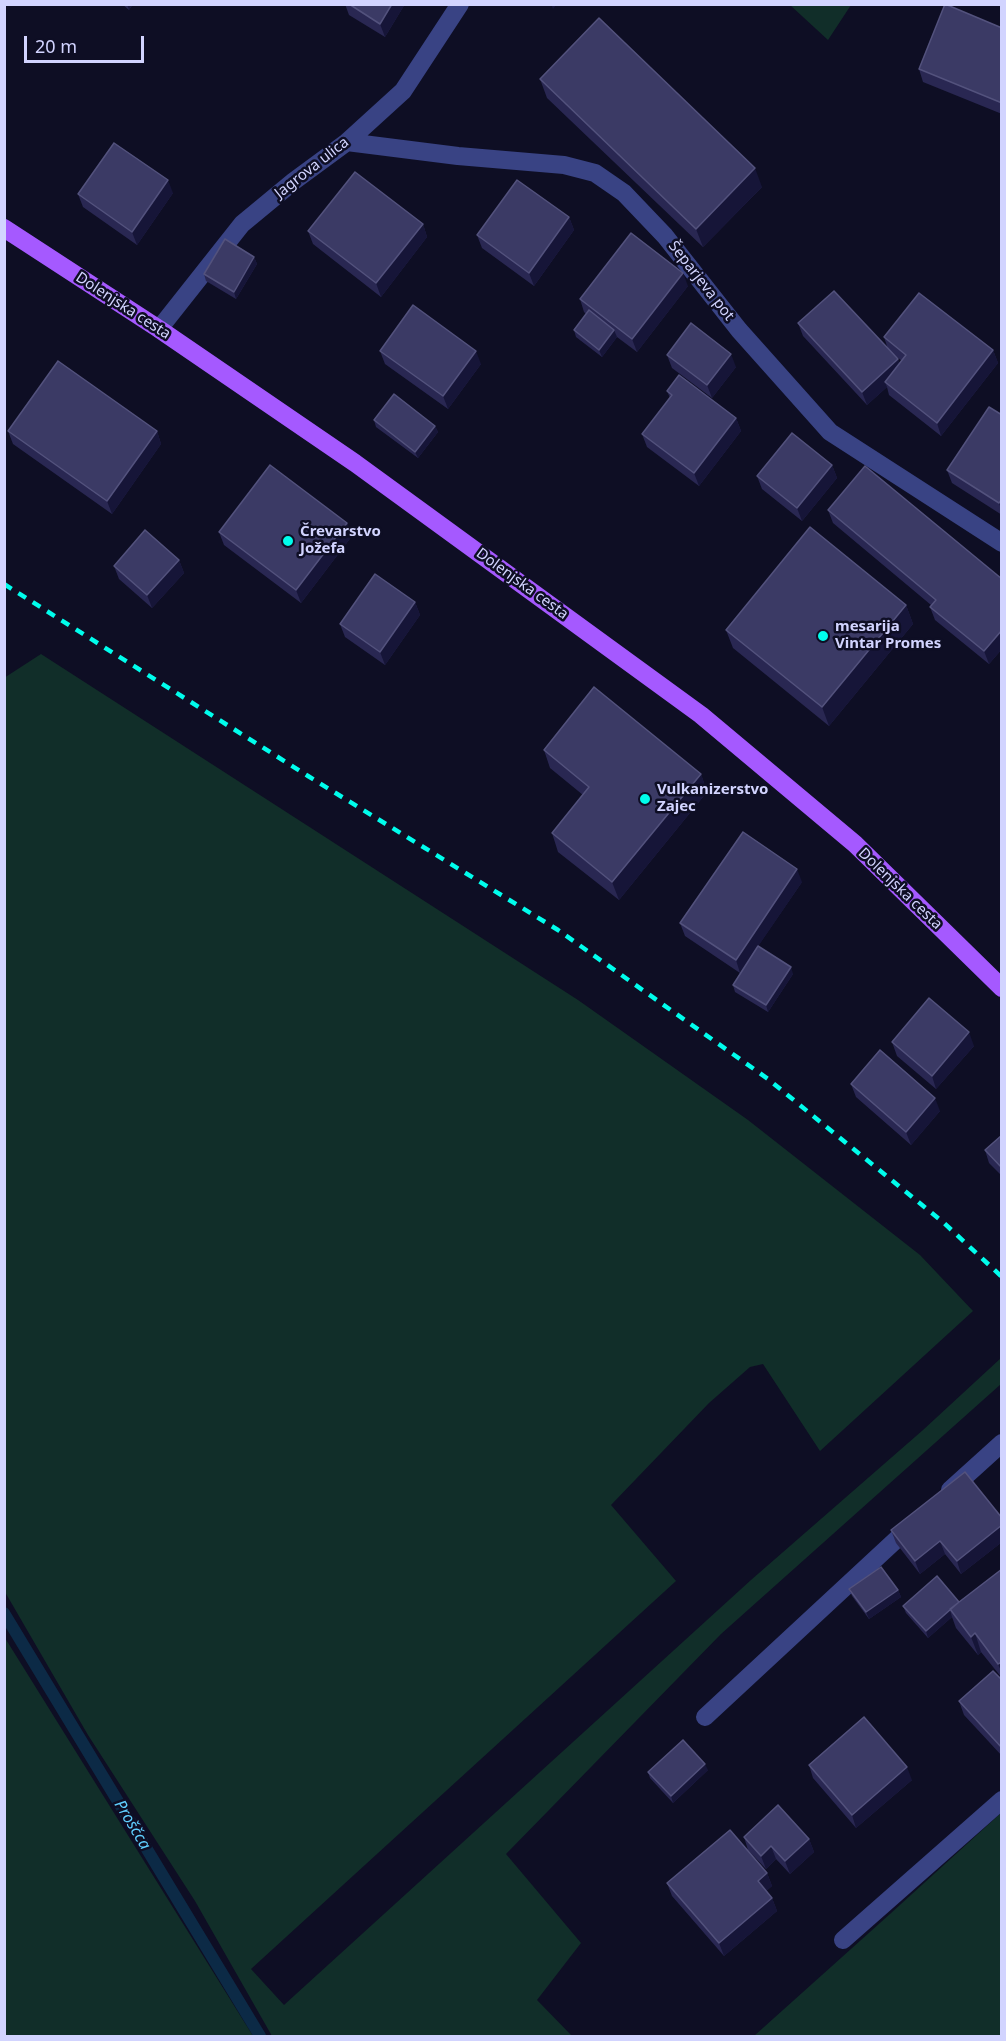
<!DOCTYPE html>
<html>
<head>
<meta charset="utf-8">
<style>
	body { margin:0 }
	#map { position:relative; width:1006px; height:2041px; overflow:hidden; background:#0e0e24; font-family:"Noto Sans",sans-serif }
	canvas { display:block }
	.frame { position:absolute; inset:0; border:6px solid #d2d4ff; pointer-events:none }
	.scale { position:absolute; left:24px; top:36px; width:120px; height:27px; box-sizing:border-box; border:3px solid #d2d4ff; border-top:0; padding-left:8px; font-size:18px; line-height:21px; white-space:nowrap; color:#d2d4ff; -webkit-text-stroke:4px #0e0e24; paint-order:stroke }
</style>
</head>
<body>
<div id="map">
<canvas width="1006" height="2041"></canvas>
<div class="frame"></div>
<div class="scale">20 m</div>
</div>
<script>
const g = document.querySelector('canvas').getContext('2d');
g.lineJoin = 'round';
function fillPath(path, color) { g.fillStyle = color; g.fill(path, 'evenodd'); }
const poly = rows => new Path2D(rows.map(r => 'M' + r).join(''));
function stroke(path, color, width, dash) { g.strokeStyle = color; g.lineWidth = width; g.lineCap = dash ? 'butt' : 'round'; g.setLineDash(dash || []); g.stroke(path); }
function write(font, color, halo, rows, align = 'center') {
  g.font = font + ' "Noto Sans",sans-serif'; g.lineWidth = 5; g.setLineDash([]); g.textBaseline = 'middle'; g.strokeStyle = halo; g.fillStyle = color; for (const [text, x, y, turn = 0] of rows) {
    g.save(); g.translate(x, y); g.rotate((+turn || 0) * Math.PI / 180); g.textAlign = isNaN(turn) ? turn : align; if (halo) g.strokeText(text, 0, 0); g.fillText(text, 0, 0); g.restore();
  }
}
const green = poly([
	[790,5,851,5,828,40],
	[41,654,578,1000,748,1120,920,1255,973,1311,820,1451,763,1364,750,1367,709,1403,611,1505,676,1581,251,1969,284,2005,751,1580,923,1430,1001,1358,1001,1384,721,1634,506,1854,581,1943,537,2000,572,2036,272,2036,195,1901,88,1735,5,1592,4,678],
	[5,1638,253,2036,5,2036],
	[1001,1813,1001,2036,754,2036,890,1914]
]);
const stream = poly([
	[4,1613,260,2036]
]);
const minor = poly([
	[347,142,458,156,564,165,595,173,624,193,665,236,739,330,830,432,1002,543],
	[159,329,242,224,294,181,347,142,403,91,460,4],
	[950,1490,1002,1443],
	[705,1717,912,1525],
	[843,1940,1002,1800]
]);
const major = poly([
	[4,228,159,329,355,463,701,715,855,844,1002,988]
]);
const rail = poly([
	[4,584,308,776,558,930,768,1079,944,1223,1002,1277]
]);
const wall = poly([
	[122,4,133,4,129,10],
	[345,4,405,4,385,37,349,15],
	[1002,28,1002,114,923,82,919,69],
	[540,79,762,187,703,247,547,98],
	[173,193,137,245,83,207,78,194],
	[569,217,574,230,534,286,482,248,477,235],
	[423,224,427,237,381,297,313,244,308,231],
	[254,257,257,264,236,299,206,281,204,274],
	[688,286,637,352,617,337,602,357,576,337,574,330,586,314,584,312,580,299],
	[798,323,888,349,884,337,993,350,998,363,941,436,889,395,887,387,867,405,803,336],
	[892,353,902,361,899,364,898,359],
	[380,351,481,364,448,409,385,364],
	[667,355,736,367,712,398,672,368],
	[667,391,736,418,741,431,699,486,647,447,642,434,670,398],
	[1002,415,1002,515,952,483,947,470],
	[374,420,435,426,438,432,418,458,376,427],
	[8,431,157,431,161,444,112,514,13,444],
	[832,465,837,478,802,521,762,489,757,476],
	[828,510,1002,579,1002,649,989,664,935,620,930,607,931,605,833,523],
	[347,523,352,536,301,603,224,545,219,532],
	[179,560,184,573,152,608,119,579,114,566],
	[415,602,420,615,385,665,345,637,340,624],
	[906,605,913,624,829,726,733,648,726,630],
	[544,750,701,774,707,792,619,900,558,852,552,833,583,795,550,768],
	[802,882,758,946,793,974,768,1012,735,992,733,985,740,973,685,936,680,923],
	[892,1042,974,1046,936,1089,897,1056],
	[851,1084,940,1111,911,1145,856,1097],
	[1002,1135,1002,1176,989,1163,985,1150],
	[1002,1518,1002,1542,961,1574,945,1554,920,1574,896,1543,891,1530],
	[1002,1569,1002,1678,981,1652,978,1655,956,1628,952,1617,928,1638,906,1613,903,1606,959,1602],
	[849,1589,898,1590,901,1597,869,1619,852,1596],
	[1002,1680,1002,1756,964,1715,959,1701],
	[809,1765,912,1780,856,1828,813,1778],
	[708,1770,673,1803,650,1778,648,1772],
	[744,1837,809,1839,814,1852,790,1874,776,1859,766,1869,748,1850],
	[767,1873,772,1886,766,1891,772,1898,777,1911,724,1956,672,1896,667,1883]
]);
const shadedWall = poly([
	[127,4,133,4,129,10],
	[392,4,405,4,385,37,380,24],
	[551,4,557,4,553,9],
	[755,168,762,187,703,247,696,229],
	[168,180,173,193,137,245,132,232],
	[569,217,574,230,534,286,529,273],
	[423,224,427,237,381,297,376,283],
	[254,257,257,264,236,299,234,292],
	[683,273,688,286,637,352,632,339],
	[614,330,617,337,602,357,599,350],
	[993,350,998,363,941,436,937,423],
	[476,351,481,364,448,409,443,396],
	[731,354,736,367,712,398,707,385],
	[898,359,902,372,885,382,887,387,867,405,862,392],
	[736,418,741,431,699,486,694,473],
	[435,426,438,432,418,458,415,452],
	[157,431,161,444,112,514,107,501],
	[832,465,837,478,802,521,797,508],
	[1002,499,1002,512,999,503],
	[347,523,352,536,301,603,296,590],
	[179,560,184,573,152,608,147,595],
	[415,602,420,615,385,665,380,652],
	[906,605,913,624,829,726,822,707],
	[1002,630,1002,649,989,664,984,651],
	[701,774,707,792,619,900,612,882],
	[797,869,802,882,740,973,736,960],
	[791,967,793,974,768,1012,766,1005],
	[969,1032,974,1046,936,1089,932,1076],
	[935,1098,940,1111,911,1145,906,1132],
	[1002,1525,1002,1542,961,1574,957,1561],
	[940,1541,945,1554,920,1574,915,1561],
	[898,1590,901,1597,869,1619,866,1612],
	[950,1610,952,1617,928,1638,926,1631],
	[975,1633,981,1652,978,1655,971,1637],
	[1002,1662,1002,1673,998,1664],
	[705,1764,708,1770,673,1803,671,1796],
	[907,1767,912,1780,856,1828,852,1815],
	[809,1839,814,1852,790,1874,785,1861],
	[771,1846,776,1859,766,1869,761,1856],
	[767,1873,772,1886,763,1894,758,1881],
	[772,1898,777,1911,724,1956,719,1943]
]);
const building = poly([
	[349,4,392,4,380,24,349,4],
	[945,4,1002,28,1002,103,919,69,945,4],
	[599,18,755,168,696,229,540,79,599,18],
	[114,143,168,180,132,232,78,194,114,143],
	[355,172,423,224,376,283,308,231,355,172],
	[517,180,569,217,529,273,477,235,517,180],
	[631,233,683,273,632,339,580,299,631,233],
	[225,239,254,257,234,292,204,274,225,239],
	[834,291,898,359,862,392,798,323,834,291],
	[919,293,993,350,937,423,885,382,906,355,884,337,919,293],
	[413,305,476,351,443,396,380,351,413,305],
	[589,310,614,330,599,350,574,330,589,310],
	[691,323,731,354,707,385,667,355,691,323],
	[58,361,157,431,107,501,8,431,58,361],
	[679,375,736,418,694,473,642,434,672,395,667,391,679,375],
	[394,394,435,426,415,452,374,420,394,394],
	[989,407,1002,415,1002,499,999,503,947,470,989,407],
	[792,433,832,465,797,508,757,476,792,433],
	[270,465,347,523,296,590,219,532,270,465],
	[865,466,1002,579,1002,630,984,651,930,607,936,600,828,510,865,466],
	[810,527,906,605,822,707,726,630,810,527],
	[145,530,179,560,147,595,114,566,145,530],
	[375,574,415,602,380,652,340,624,375,574],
	[594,687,701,774,612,882,552,833,589,787,544,750,594,687],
	[743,832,797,869,736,960,680,923,743,832],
	[758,946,791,967,766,1005,733,985,758,946],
	[929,998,969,1032,932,1076,892,1042,929,998],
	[880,1050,935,1098,906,1132,851,1084,880,1050],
	[1002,1135,1002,1168,985,1150,1002,1135],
	[965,1472,1002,1518,1002,1525,957,1561,940,1541,915,1561,891,1530,965,1472],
	[881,1567,898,1590,866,1612,849,1589,881,1567],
	[1002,1569,1002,1662,998,1664,975,1633,971,1637,950,1609,1002,1569],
	[937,1576,959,1602,926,1631,903,1606,937,1576],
	[993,1671,1002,1680,1002,1748,959,1701,993,1671],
	[864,1717,907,1767,852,1815,809,1765,864,1717],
	[683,1740,705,1764,671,1796,648,1772,683,1740],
	[778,1805,809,1839,785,1861,771,1846,761,1856,744,1837,778,1805],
	[730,1830,767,1873,758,1881,772,1898,719,1943,667,1883,730,1830]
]);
const markers = [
	[288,541,6,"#00fdec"],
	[823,636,6,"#00fdec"],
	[645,799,6,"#00fdec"]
];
const streetNames = [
	["Jagrova ulica",312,168,-38],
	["Šeparjeva pot",701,281,52],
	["Dolenjska cesta",123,306,33],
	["Dolenjska cesta",522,584,36],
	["Dolenjska cesta",900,889,44]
];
const poiNames = [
	["Črevarstvo",300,532],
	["Jožefa",300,549],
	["mesarija",835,627],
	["Vintar Promes",835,644],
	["Vulkanizerstvo",657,790],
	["Zajec",657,807]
];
const waterNames = [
	["Proščca",132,1825,59]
];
fillPath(green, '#112e29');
stroke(stream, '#0c2a46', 12);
stroke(minor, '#394384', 18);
stroke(major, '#a559ff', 18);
stroke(rail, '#00fdec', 4.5, [9, 8]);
fillPath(wall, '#292752');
fillPath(shadedWall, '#161538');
fillPath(building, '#3b3a65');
stroke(building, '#53527d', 1.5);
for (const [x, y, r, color] of markers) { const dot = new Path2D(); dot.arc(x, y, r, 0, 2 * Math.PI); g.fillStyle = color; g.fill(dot); stroke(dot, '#0e0e24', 2); }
write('15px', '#d2d4ff', '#0e0e24', streetNames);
write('bold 15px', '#d2d4ff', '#0e0e24', poiNames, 'left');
write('italic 16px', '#60cfff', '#0e0e24', waterNames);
</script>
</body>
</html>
